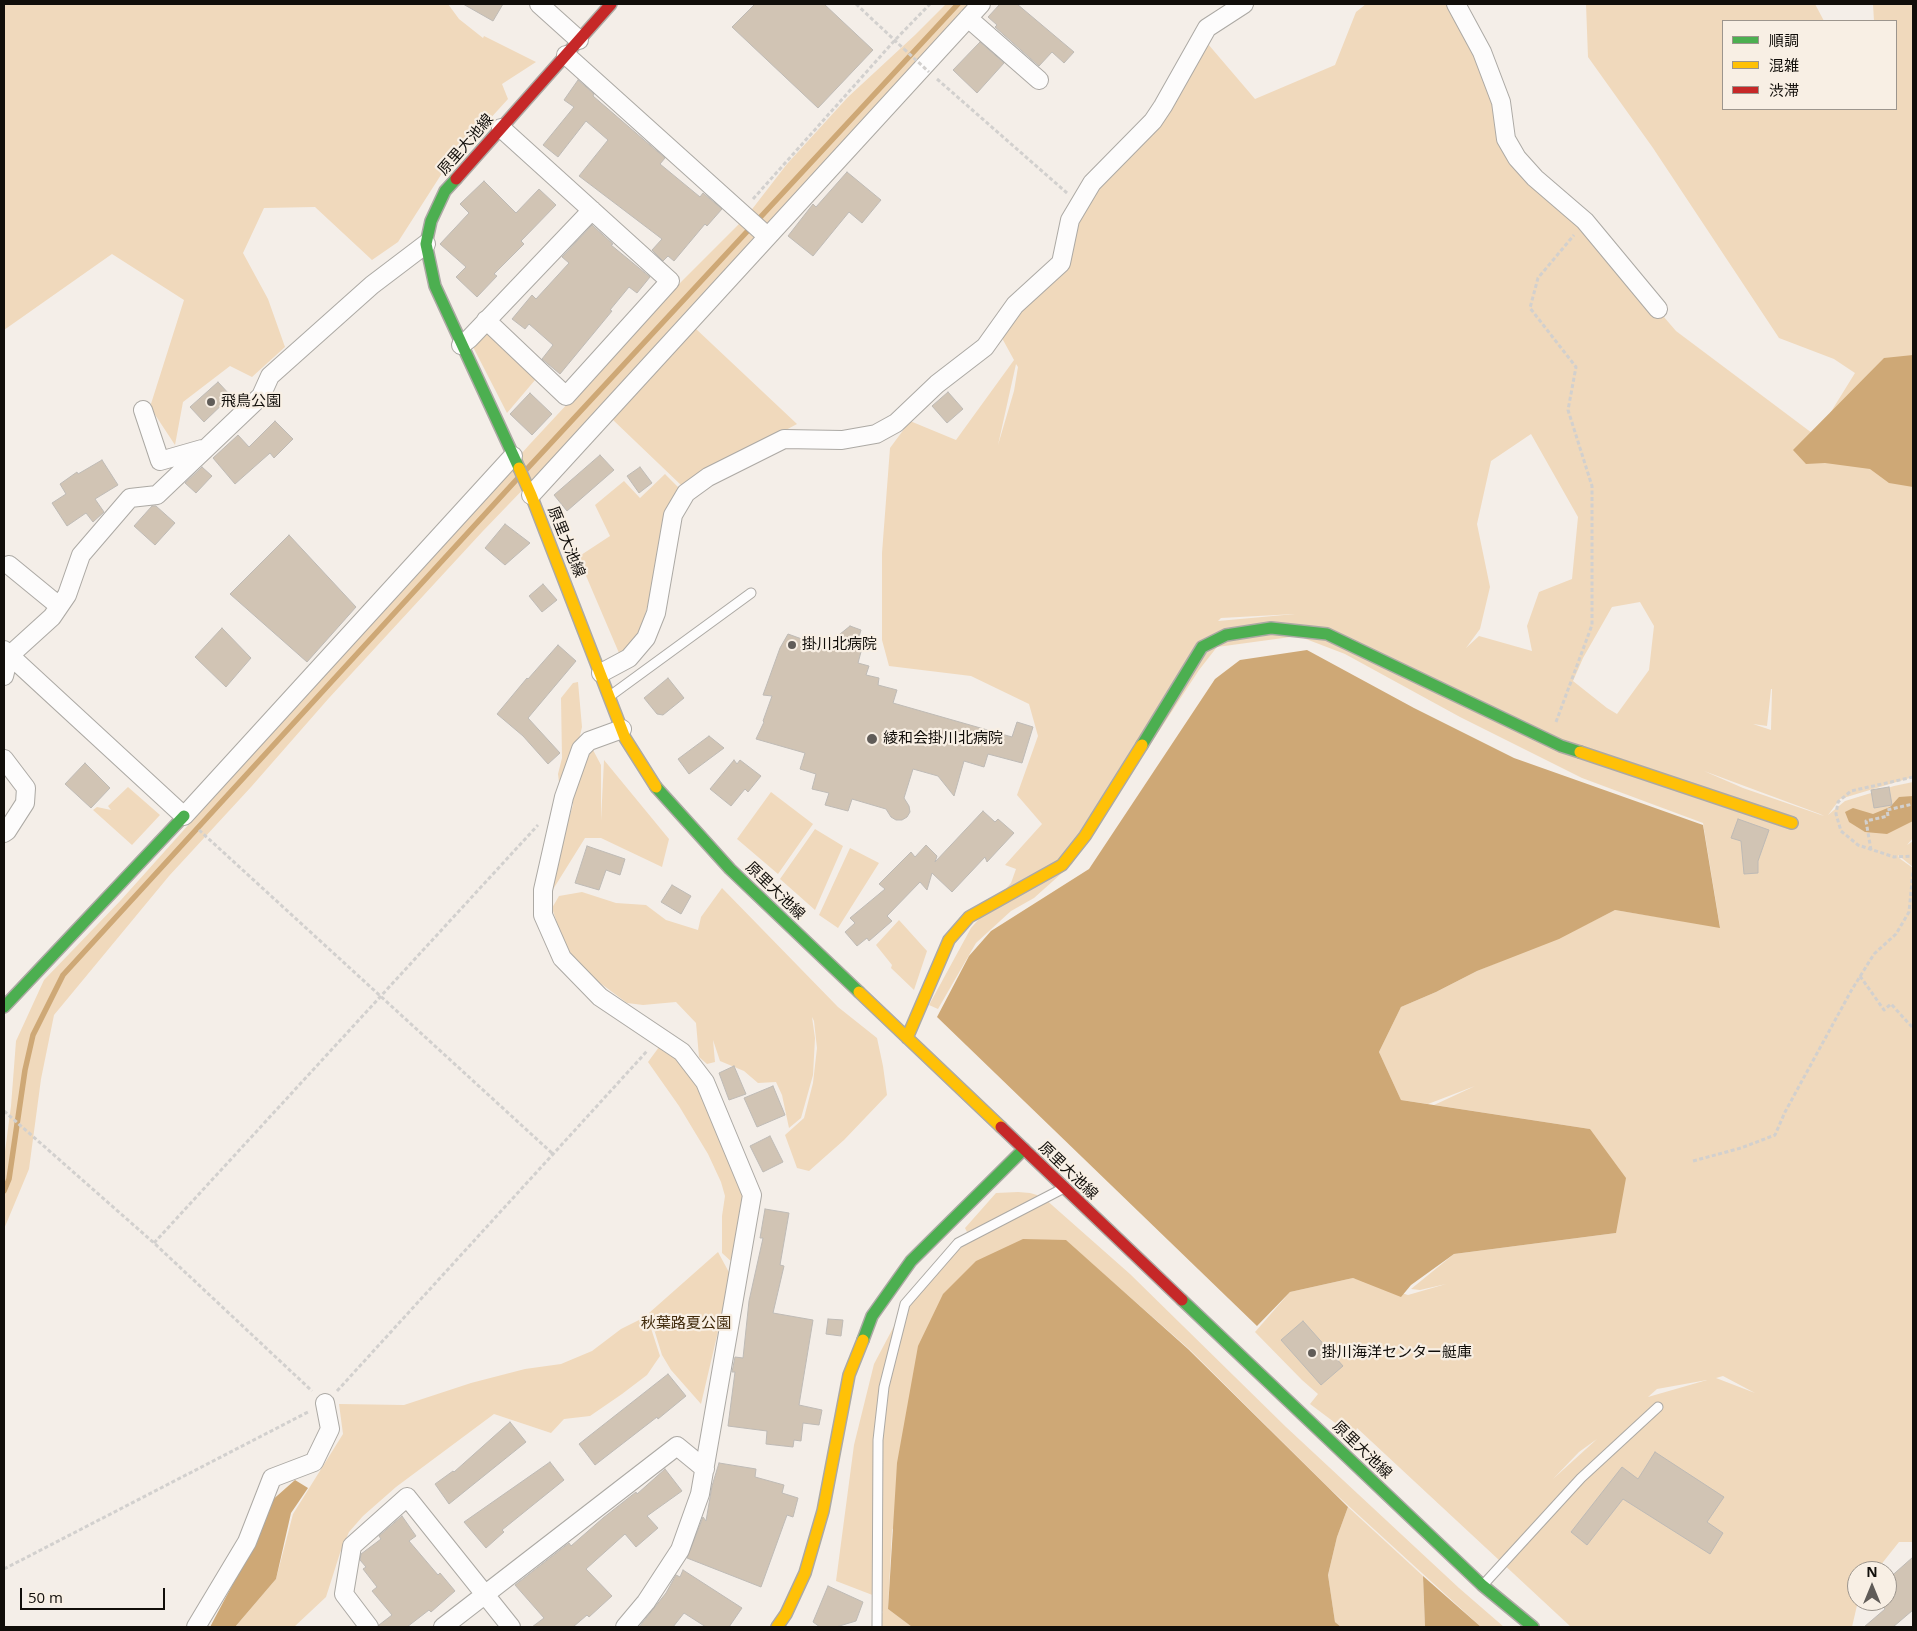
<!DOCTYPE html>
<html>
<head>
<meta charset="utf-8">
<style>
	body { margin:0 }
	#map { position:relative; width:1917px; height:1631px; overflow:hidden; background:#f4eee8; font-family:"Open Sans","Noto Sans JP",sans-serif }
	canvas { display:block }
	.frame { position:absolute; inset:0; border:5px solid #110e0a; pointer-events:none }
	.legend { position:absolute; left:1722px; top:20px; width:175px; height:90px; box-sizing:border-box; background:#f8efe4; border:1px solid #9c958d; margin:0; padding:6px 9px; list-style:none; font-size:15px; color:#110e0a }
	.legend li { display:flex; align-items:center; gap:10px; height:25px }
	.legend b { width:25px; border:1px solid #9c958d }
	.north { position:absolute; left:1847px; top:1561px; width:50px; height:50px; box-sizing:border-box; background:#f8efe4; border:1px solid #9c958d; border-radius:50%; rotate:0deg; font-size:14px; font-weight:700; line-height:20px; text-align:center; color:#110e0a }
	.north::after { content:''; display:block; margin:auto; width:18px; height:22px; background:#605c58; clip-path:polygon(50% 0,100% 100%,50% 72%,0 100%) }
	.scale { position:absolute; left:20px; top:1588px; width:145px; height:22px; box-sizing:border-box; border:2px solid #110e0a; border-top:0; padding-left:6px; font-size:15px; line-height:18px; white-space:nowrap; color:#110e0a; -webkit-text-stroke:4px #f8efe4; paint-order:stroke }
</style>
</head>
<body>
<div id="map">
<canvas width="1917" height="1631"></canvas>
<div class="frame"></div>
<ul class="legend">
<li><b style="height:6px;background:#4caf50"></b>順調</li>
<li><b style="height:6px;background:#ffc107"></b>混雑</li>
<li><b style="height:6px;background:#c62828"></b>渋滞</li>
</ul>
<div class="north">N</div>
<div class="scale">50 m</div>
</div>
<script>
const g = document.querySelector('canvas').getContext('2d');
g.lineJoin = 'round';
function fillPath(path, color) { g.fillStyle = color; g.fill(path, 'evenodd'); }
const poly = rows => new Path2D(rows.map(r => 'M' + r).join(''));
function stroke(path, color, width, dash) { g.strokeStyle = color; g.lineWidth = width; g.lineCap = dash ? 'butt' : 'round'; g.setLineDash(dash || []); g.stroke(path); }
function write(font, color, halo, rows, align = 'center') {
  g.font = font + ' "Open Sans","Noto Sans JP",sans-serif'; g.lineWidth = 4.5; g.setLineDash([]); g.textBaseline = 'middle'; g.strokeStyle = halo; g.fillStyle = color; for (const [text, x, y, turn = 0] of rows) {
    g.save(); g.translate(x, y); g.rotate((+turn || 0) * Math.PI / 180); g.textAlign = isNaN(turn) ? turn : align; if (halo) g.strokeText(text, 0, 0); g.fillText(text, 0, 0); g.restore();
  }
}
const green = poly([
	[4,4,448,4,459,19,483,38,484,36,536,62,502,84,508,99,446,167,398,242,372,260,315,207,264,208,243,253,268,299,285,347,252,377,230,366,183,402,175,445,150,407,184,300,112,254,4,330],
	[946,4,973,4,559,452,482,532,329,698,251,787,169,876,54,1015,41,1079,29,1169,4,1229,4,1159,11,1106,16,1041,44,980,121,900,530,444,678,285,746,217,787,164,848,97,915,35],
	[1366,4,1453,4,1505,132,1676,331,1816,436,1855,373,1834,359,1779,338,1653,148,1588,57,1586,4,1815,4,1824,21,1723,21,1723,109,1896,109,1896,21,1874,21,1873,4,1913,4,1913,777,1840,799,1828,815,1845,801,1894,786,1913,782,1913,838,1907,845,1913,841,1913,867,1898,855,1899,858,1913,868,1913,1542,1899,1542,1876,1571,1857,1571,1858,1601,1852,1627,1571,1627,1357,1428,1351,1444,1346,1431,1310,1404,1318,1394,1302,1380,1255,1332,1290,1292,1353,1278,1408,1295,1446,1284,1420,1290,1411,1289,1454,1254,1616,1233,1590,1129,1434,1105,1475,1086,1428,1104,1401,1100,1379,1052,1401,1007,1436,992,1477,971,1571,932,1615,910,1720,927,1703,823,1582,778,1460,717,1345,654,1298,636,1217,647,1199,670,1072,864,1034,898,1011,911,976,943,938,1009,929,1005,971,928,1011,883,1016,869,1005,865,1042,824,1017,795,1038,736,1029,704,971,676,889,666,882,640,882,553,890,448,910,421,956,440,1014,360,997,329,1062,259,1070,220,1154,118,1202,37,1255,99,1335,65,1356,12],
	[1016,364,1018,367,1014,391,998,445],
	[1531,434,1578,517,1572,579,1539,592,1527,626,1532,651,1479,636,1466,648,1480,629,1490,587,1477,524,1491,461],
	[1640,602,1654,626,1649,670,1617,714,1607,708,1573,681,1583,658,1612,607],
	[1295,614,1218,621,1221,618],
	[1771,689,1772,689,1771,730,1753,724,1767,726],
	[1704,771,1820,814,1824,816,1743,788],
	[1723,1376,1755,1393,1716,1378],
	[1707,1380,1648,1397,1657,1389],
	[1597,1439,1553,1479,1579,1452],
	[486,320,541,373,507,413,469,339],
	[695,328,797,424,682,486,612,419],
	[665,474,680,489,639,636,634,645,619,653,578,557,610,536,595,505,624,481,640,498],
	[578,682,582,727,578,744,560,790,558,774,562,758,561,698,573,683],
	[593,750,601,765,601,821,604,760,669,839,662,867,601,838,585,838,552,891,554,867,573,805,572,798,583,759],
	[128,787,160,815,132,845,93,810,97,807,111,810,108,806],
	[771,792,813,824,778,874,737,839],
	[815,829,843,846,815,910,780,879],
	[850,848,879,863,838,928,819,915],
	[722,888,838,1007,877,1038,883,1066,887,1095,844,1140,809,1171,797,1168,785,1135,804,1118,813,1083,817,1048,814,1021,812,1017,815,1038,813,1075,801,1118,789,1128,782,1095,776,1082,758,1083,744,1071,720,1061,713,1040,715,1062,707,1064,699,1057,696,1023,676,1002,643,1005,627,1003,592,977,565,947,552,908,559,896,582,892,616,903,646,905,666,920,698,930,701,917],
	[899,920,927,951,914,990,891,968,892,965,876,945],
	[662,1043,702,1083,747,1194,734,1264,722,1253,722,1216,725,1196,721,1182,708,1154,679,1106,648,1062],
	[1018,1192,1030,1193,1037,1195,1039,1198,967,1232,965,1228,996,1193],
	[1044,1198,1130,1274,1286,1427,1459,1588,1504,1627,1481,1627,1329,1488,1189,1349,1065,1240,892,1530,888,1609,912,1627,877,1627,877,1610,883,1613,875,1596,836,1581,854,1445,874,1364,903,1309,956,1246],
	[718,1252,731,1276,701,1404,671,1370,662,1355,649,1313],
	[647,1316,660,1356,647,1375,622,1394,590,1416,564,1419,551,1433,494,1414,396,1487,363,1516,349,1532,340,1553,326,1597,294,1627,235,1627,276,1579,293,1514,343,1434,339,1404,404,1405,471,1383,525,1369,561,1364,592,1351,621,1329],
	[1348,1507,1423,1576,1425,1627,1341,1627,1335,1622,1328,1575,1337,1537]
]);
const water = poly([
	[1913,355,1913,487,1889,483,1870,469,1825,463,1806,464,1793,450,1884,358],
	[1307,650,1414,708,1514,758,1703,825,1720,928,1615,910,1559,939,1477,971,1436,992,1401,1007,1379,1052,1401,1100,1590,1129,1626,1178,1616,1233,1454,1254,1411,1285,1401,1297,1353,1278,1290,1292,1257,1326,937,1017,969,956,991,931,1089,869,1215,679,1240,660],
	[1913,796,1913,821,1887,834,1865,832,1849,822,1845,812,1853,808,1873,814,1890,807,1899,797],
	[1023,1239,1066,1240,1188,1349,1348,1507,1337,1537,1328,1575,1335,1622,1341,1627,912,1627,888,1609,897,1463,918,1346,943,1294,976,1261],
	[295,1480,308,1488,291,1513,276,1579,235,1627,210,1627,252,1548,269,1503],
	[1423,1576,1481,1627,1425,1627]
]);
const stream = poly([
	[526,470,958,4],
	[4,1191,9,1179,25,1070,33,1035,63,975,518,478]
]);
const building = poly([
	[463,4,503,4,493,21,463,4],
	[755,4,824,4,873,50,818,108,732,27,755,4],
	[1000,4,1017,4,1074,52,1064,63,1052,52,1039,66,995,27,997,25,988,17,1000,4],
	[980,42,1004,63,977,93,953,70,980,42],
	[578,80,594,94,593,96,665,158,660,164,700,197,703,193,722,209,707,226,705,224,674,261,668,256,663,261,652,250,662,239,579,176,608,140,586,121,558,157,543,145,574,107,564,100,578,80],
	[847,172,881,200,862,223,849,212,813,256,788,236,813,204,816,207,847,172],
	[484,181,516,213,539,189,556,205,521,241,524,244,494,274,497,276,477,297,456,277,466,267,440,244,469,213,460,204,484,181],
	[592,225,613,244,611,245,650,277,637,293,629,287,610,310,612,311,560,374,542,359,553,345,529,324,525,329,512,319,532,295,536,299,569,263,562,257,592,225],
	[218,382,231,396,204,422,190,407,218,382],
	[948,392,963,409,947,423,932,406,948,392],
	[530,393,552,414,532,435,510,414,530,393],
	[275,421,293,439,274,458,270,453,235,484,213,458,238,435,249,447,275,421],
	[600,455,614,470,567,511,554,495,600,455],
	[102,460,118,485,95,499,104,512,93,522,86,513,67,526,52,503,66,494,60,484,77,472,78,474,102,460],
	[202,467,212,476,196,493,185,483,202,467],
	[640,467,652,483,639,493,627,476,640,467],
	[152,506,156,506,175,523,155,545,134,526,152,506],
	[505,524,530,543,505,565,485,548,505,524],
	[289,535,356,607,307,662,230,594,289,535],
	[543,584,557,600,542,612,529,596,543,584],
	[850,626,861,630,856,647,862,648,858,663,869,666,866,675,879,678,878,685,897,690,893,703,1012,737,1017,722,1033,727,1022,763,988,754,984,767,964,761,954,796,938,776,913,769,904,798,909,806,910,812,907,817,902,820,896,820,891,817,886,809,852,799,848,811,825,805,829,793,812,789,816,774,800,769,805,753,756,739,764,722,763,721,772,696,763,695,780,648,788,634,824,647,850,626],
	[222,628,251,658,226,687,195,657,222,628],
	[558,645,576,661,528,718,560,753,548,764,523,736,497,714,527,678,528,679,558,645],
	[668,678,684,698,663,715,657,714,644,698,668,678],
	[709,736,724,748,689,774,678,759,709,736],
	[734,760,737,764,740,760,761,776,748,792,745,789,731,806,710,789,734,760],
	[85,763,110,788,91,808,65,784,85,763],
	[1889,787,1892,805,1874,808,1871,790,1889,787],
	[983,811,995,822,998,819,1014,833,987,862,985,857,952,892,932,873,927,890,920,882,887,916,892,921,869,941,867,938,857,946,845,932,855,923,850,918,885,889,879,884,911,852,915,857,926,845,937,856,935,862,983,811],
	[1738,819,1769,830,1758,861,1758,873,1744,874,1741,841,1731,838,1738,819],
	[587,846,625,859,620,875,606,870,599,890,575,883,587,846],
	[672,885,691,896,681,914,661,902,672,885],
	[734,1066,746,1094,729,1100,719,1073,734,1066],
	[773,1086,785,1115,757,1127,744,1098,773,1086],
	[770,1136,783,1162,763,1172,750,1146,770,1136],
	[765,1209,789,1213,780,1265,784,1266,773,1313,813,1320,799,1405,822,1410,819,1425,803,1423,801,1441,794,1440,793,1447,766,1444,767,1431,728,1426,735,1372,732,1372,735,1357,743,1358,749,1301,763,1238,760,1238,765,1209],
	[828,1319,843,1320,841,1336,826,1334,828,1319],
	[1303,1321,1343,1366,1321,1385,1281,1340,1303,1321],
	[668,1374,686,1396,658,1419,657,1417,595,1465,579,1444,668,1374],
	[510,1422,526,1442,449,1504,435,1484,453,1471,454,1472,510,1422],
	[1655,1452,1724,1497,1707,1522,1723,1533,1710,1554,1623,1499,1587,1545,1571,1532,1622,1467,1638,1479,1655,1452],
	[550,1462,564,1480,502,1530,504,1532,486,1548,464,1522,550,1462],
	[719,1463,756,1469,755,1477,784,1485,782,1493,798,1498,793,1517,787,1515,761,1587,687,1558,703,1517,706,1521,712,1486,719,1463],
	[665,1469,682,1491,647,1516,658,1528,636,1547,625,1534,586,1569,612,1596,589,1617,587,1615,573,1627,532,1627,544,1618,515,1585,569,1543,571,1546,603,1518,636,1492,637,1494,665,1469],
	[402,1516,416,1536,409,1541,438,1575,440,1573,455,1591,431,1612,429,1610,407,1627,379,1627,379,1625,392,1615,372,1591,377,1587,363,1569,366,1567,360,1560,361,1554,381,1539,379,1536,402,1516],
	[1913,1557,1913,1610,1893,1627,1864,1627,1885,1609,1878,1601,1887,1601,1887,1580,1913,1557],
	[683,1570,742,1608,729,1627,706,1627,684,1613,673,1627,639,1627,666,1593,676,1575,680,1577,683,1570],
	[828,1586,863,1602,856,1621,836,1627,820,1627,813,1622,828,1586]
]);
const path = poly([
	[856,4,904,49],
	[937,79,1067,193],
	[753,199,895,40,930,4],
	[1556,722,1592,625,1592,486,1568,410,1576,367,1530,308,1538,278,1574,235],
	[1913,777,1851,791,1838,802,1836,814,1841,831,1858,845,1894,857,1913,856],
	[199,830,553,1154],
	[1860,976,1884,1010,1891,1004,1913,1028],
	[4,1111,154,1243,312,1391],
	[1693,1161,1741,1148,1775,1135,1785,1112,1851,991,1874,954,1896,934,1909,912,1913,871],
	[154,1243,538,825],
	[337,1391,648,1050],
	[4,1569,308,1412]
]);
const lane = poly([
	[610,696,751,593],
	[1483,1585,1581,1478,1658,1407],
	[877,1627,878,1440,884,1387,905,1304,958,1243,1064,1188]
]);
const street = poly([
	[539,4,579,40],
	[1456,4,1482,52,1501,102,1506,139,1517,158,1535,178,1585,221,1658,309],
	[968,18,1039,80],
	[566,55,767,236],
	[486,320,566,396,670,281,501,128],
	[461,345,469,339,592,210],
	[143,410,160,461,202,449],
	[531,495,981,4],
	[9,565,59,606],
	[4,650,184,816,513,456],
	[601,673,629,658,646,638,656,613,673,515,686,493,708,477,784,439,842,440,876,434,896,423,937,384,985,347,1015,305,1061,263,1070,220,1092,183,1153,121,1163,106,1207,28,1244,4],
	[4,676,9,656,52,617,67,595,81,555,130,498,157,495,261,396,270,376,372,285,426,244],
	[622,729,589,741,581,749,564,797,543,890,543,915,562,958,600,997,682,1052,705,1082,752,1195,700,1494,680,1550,646,1602,625,1627],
	[4,759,26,788,25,803,7,831,4,833],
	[196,1627,247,1542,272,1478,314,1462,330,1429,325,1403],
	[369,1627,344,1594,352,1546,407,1497,511,1627],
	[443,1627,677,1446,705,1469]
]);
const fast = poly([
	[456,179,445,191,431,221,426,244,435,286,519,468],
	[1142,745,1202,647,1226,635,1271,628,1327,634,1561,746,1580,752],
	[656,787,730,869,859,992],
	[4,1007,184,816],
	[1182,1300,1482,1585,1533,1627],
	[863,1340,872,1316,911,1261,1024,1149]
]);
const slow = poly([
	[519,468,531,495,625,738,656,787],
	[1580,752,1792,823],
	[859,992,1001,1127],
	[907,1038,949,940,969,917,1062,865,1085,836,1142,745],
	[777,1627,786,1614,805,1573,823,1511,849,1375,863,1340]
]);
const jam = poly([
	[456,179,611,4],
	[1001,1127,1182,1300]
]);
const pathBridge = poly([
	[904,49,929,72],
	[1871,850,1866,821,1888,816,1887,810,1913,804]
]);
const markers = [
	[211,402,5,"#605c58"],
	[792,645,5,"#605c58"],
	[872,739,6,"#605c58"],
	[1312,1353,5,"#605c58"]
];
const streetNames = [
	["原里大池線",466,145,-49],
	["原里大池線",566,542,68],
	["原里大池線",775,891,44],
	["原里大池線",1068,1171,44],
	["原里大池線",1362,1450,44]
];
const poiNames = [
	["飛鳥公園",221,402],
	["掛川北病院",802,645],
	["綾和会掛川北病院",883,739],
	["掛川海洋センター艇庫",1322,1353]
];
const parkNames = [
	["秋葉路夏公園",686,1324]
];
fillPath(green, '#f0d9bc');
fillPath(water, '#cea876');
stroke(stream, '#cea876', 5.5);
fillPath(building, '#d1c4b4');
stroke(building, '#bebab5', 1);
stroke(lane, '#aca9a4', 11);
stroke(street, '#aca9a4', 20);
stroke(fast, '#aca9a4', 14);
stroke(slow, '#aca9a4', 14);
stroke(jam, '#aca9a4', 14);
stroke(path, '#d2d0ce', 3, [4, 2.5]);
stroke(lane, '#fdfcfc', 9);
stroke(street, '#fdfcfc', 18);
stroke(fast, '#4caf50', 11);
stroke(slow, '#ffc107', 11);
stroke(jam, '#c62828', 11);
stroke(pathBridge, '#d2d0ce', 3, [4, 2.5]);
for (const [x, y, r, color] of markers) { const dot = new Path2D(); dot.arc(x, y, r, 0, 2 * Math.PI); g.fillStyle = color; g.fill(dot); stroke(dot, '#f8efe4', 2); }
write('15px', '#110e0a', '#f8efe4', streetNames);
write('15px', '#110e0a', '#f8efe4', poiNames, 'left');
write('15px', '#402a0b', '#f8efe4', parkNames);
</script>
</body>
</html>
